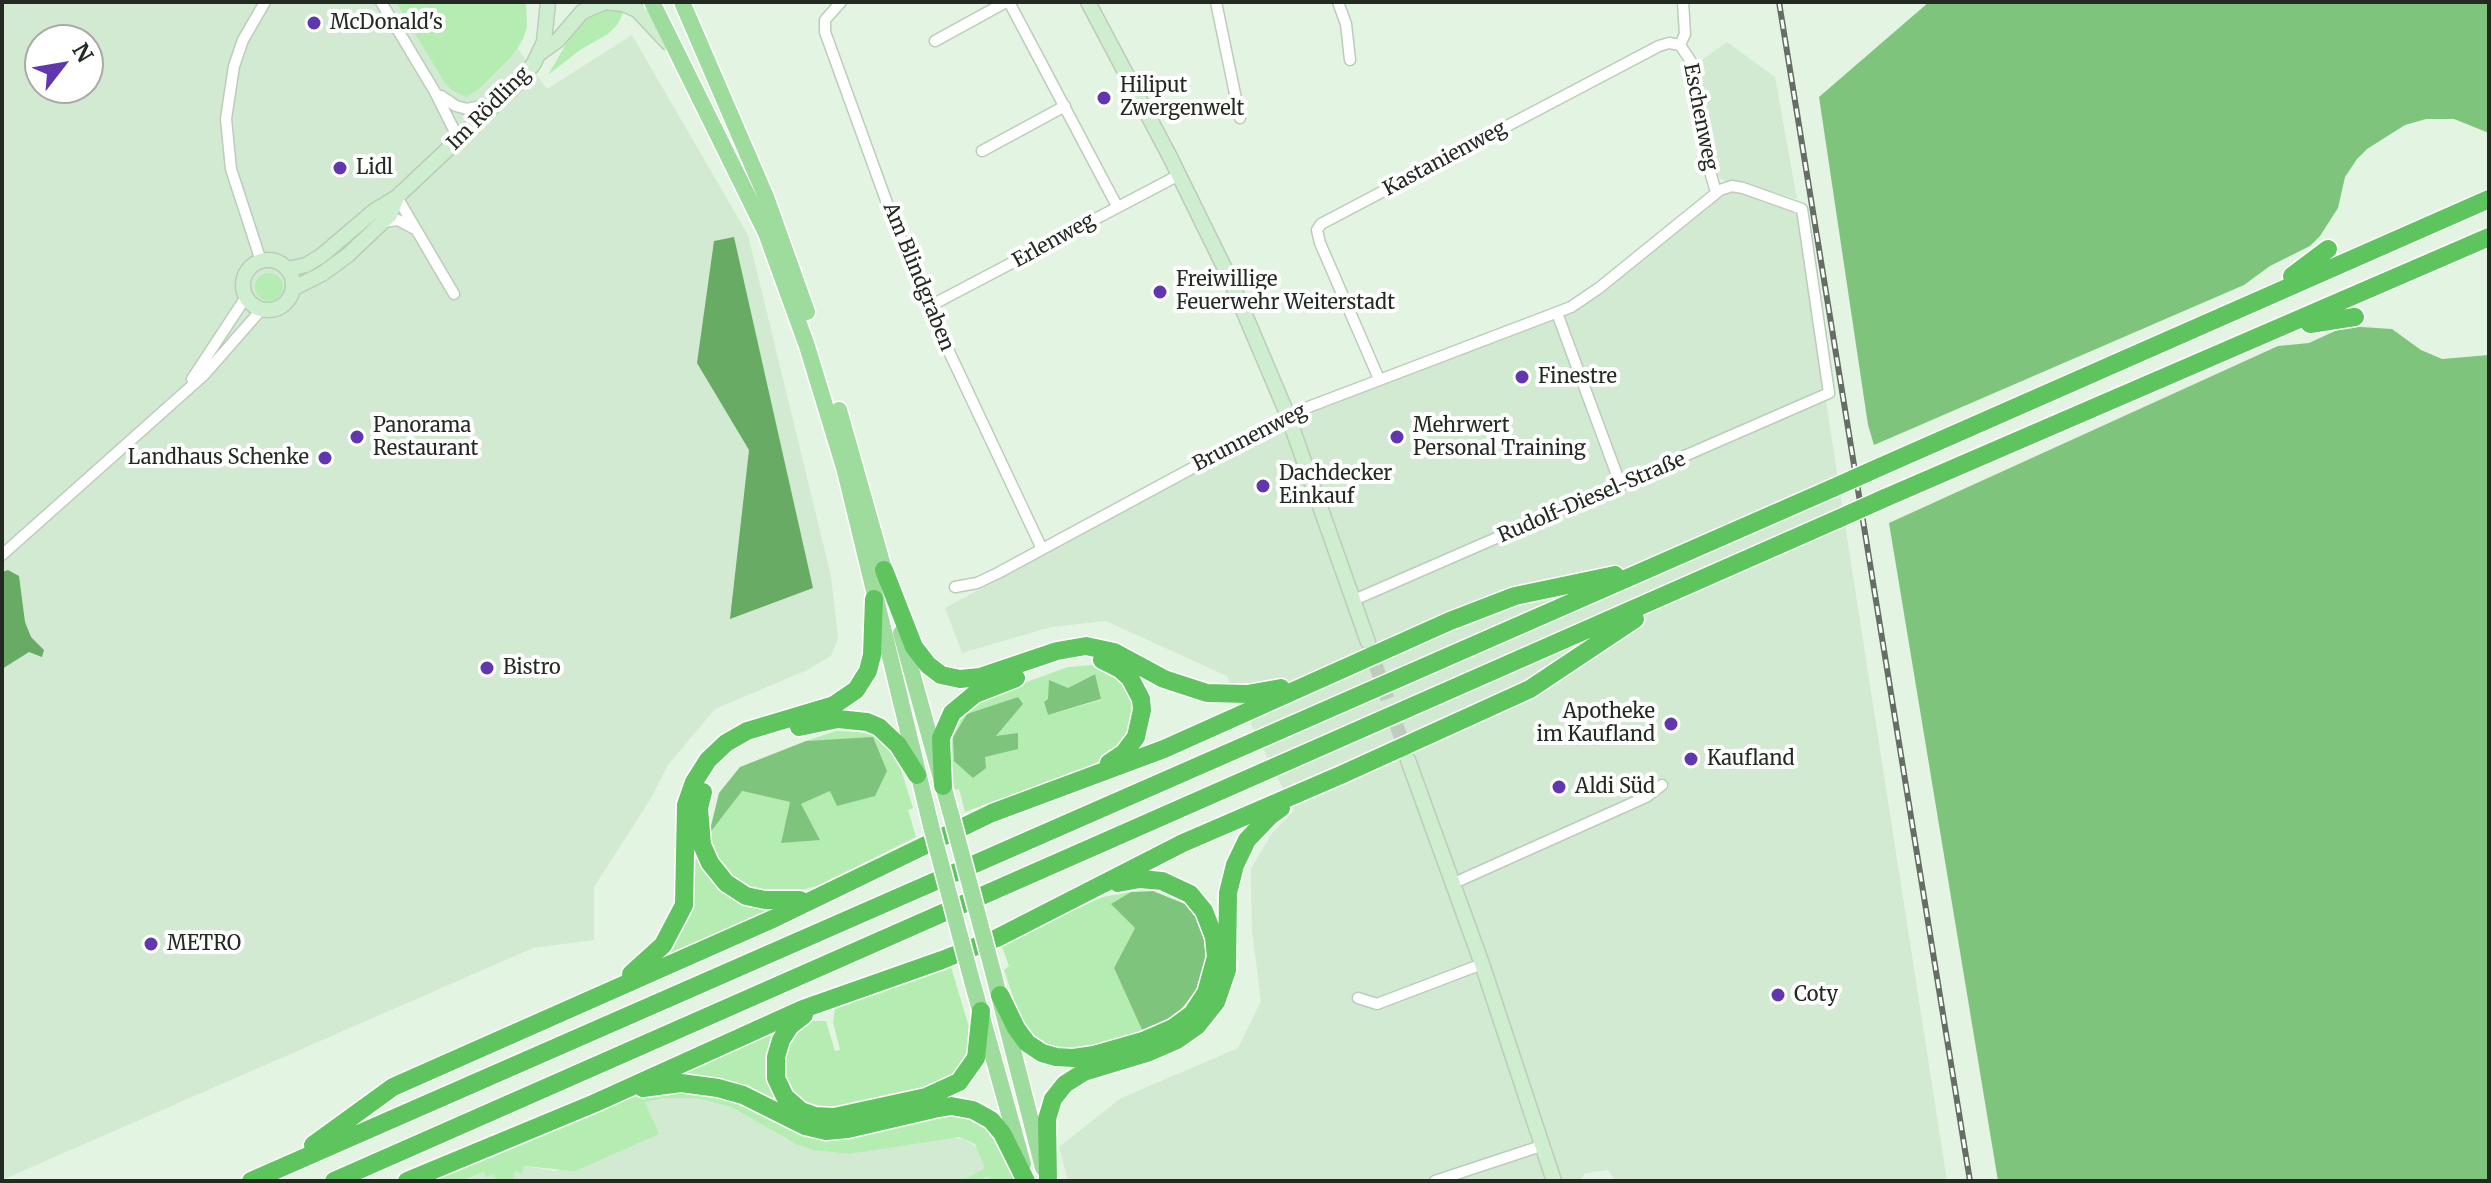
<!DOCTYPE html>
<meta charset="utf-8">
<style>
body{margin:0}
#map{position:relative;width:2491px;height:1183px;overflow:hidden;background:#e3f5e2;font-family:Merriweather,serif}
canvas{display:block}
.frame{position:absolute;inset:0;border:4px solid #232a22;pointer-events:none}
.north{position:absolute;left:24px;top:24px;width:80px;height:80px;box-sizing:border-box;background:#fff;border:2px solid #a7aaa7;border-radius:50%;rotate:59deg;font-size:22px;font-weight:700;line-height:32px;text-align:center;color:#232a22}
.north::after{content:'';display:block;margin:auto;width:28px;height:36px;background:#6037af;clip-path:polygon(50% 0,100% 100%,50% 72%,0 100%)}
</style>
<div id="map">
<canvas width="2491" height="1183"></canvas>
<div class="frame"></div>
<div class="north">N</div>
</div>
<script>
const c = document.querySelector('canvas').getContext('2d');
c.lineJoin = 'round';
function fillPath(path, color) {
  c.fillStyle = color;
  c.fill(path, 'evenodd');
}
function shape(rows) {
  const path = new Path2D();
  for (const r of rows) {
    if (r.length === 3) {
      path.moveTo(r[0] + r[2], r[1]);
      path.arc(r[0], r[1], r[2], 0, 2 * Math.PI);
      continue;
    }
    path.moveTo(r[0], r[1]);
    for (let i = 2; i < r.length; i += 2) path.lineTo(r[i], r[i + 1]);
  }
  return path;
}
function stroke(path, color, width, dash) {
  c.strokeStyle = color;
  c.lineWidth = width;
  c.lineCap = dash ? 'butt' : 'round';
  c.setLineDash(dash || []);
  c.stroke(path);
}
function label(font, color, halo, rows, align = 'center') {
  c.font = font + ' Merriweather,serif';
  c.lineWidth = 8;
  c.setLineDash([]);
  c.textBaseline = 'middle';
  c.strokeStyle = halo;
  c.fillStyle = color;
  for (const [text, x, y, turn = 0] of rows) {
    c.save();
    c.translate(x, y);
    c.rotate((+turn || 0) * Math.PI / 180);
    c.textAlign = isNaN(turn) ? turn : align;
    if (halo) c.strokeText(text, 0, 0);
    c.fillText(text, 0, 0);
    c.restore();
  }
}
const built = shape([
 [2,2,526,2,527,27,518,49,547,89,632,35,748,235,831,576,838,638,831,656,805,671,715,709,668,765,650,800,594,887,594,940,533,948,2,1180],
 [40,40,88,40,88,88,40,88],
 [1727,42,1775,77,1797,199,1738,182,1728,183,1715,175,1696,64],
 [1726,192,1738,192,1772,202,1797,215,1947,1181,1615,1181,1608,1170,1585,1173,1580,1181,1068,1181,1059,1147,1121,1098,1238,1048,1261,1001,1252,931,1251,868,1273,832,1294,811,1227,676,1106,621,1051,627,962,653,945,608,1307,411,1555,318],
 [664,1098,696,1098,731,1107,785,1138,812,1150,849,1154,947,1137,964,1139,979,1149,990,1181,460,1181,511,1163,522,1173,524,1166,555,1171,658,1134,644,1101]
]);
const green = shape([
 [396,2,526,2,527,27,523,39,510,58,478,90,466,97,452,90,445,83],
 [603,8,624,10,618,24,608,34,580,50,548,75,579,22],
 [269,287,14],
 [1093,665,1111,671,1126,684,1136,709,1135,726,1117,751,1092,765,965,812,959,789,955,790,950,772,949,734,955,720,982,698,1068,667],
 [1094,674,1101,700,1048,715,1044,702,1048,699],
 [1018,697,1022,705,995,737,973,778,953,737,967,715],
 [836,731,858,732,877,736,898,760,913,808,908,810,916,837,818,886,788,893,760,893,738,883,721,864,709,834,741,791,790,802,781,843,801,804,830,791,873,738,806,741],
 [691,851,696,851,741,900,769,911,665,956,663,952],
 [1131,892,1112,904,1135,928,1114,968,1143,1032,1093,1048,1071,1051,1050,1048,1035,1039,1022,1023,1004,970,1009,966,1002,947,1032,929,1103,897],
 [951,967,969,1027,967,1058,957,1075,939,1086,848,1109,807,1107,794,1094,786,1077,786,1053,795,1035,812,1021,826,1021,835,1051,840,1050,833,1022,835,1008],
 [783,1025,774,1043,794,1115,662,1079],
 [674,1090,725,1095,767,1113,969,1116,987,1126,1006,1151,1015,1181,990,1181,988,1176,977,1181,962,1181,985,1168,975,1144,959,1137,849,1154,812,1150,796,1144,731,1107,696,1098,664,1098,645,1102,659,1134,575,1171,524,1166,522,1174,515,1171,513,1181,497,1181,493,1174,486,1177,484,1172,460,1181,424,1181,493,1157,625,1100,648,1093]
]);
const forest = shape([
 [1929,2,2489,2,2489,133,2454,119,2426,119,2405,125,2367,149,2357,159,2345,177,2338,208,2320,236,2310,246,2270,266,2244,285,1874,445,1868,425,1819,97],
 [2346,326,2392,329,2421,350,2442,359,2489,355,2489,1181,1998,1181,1889,523,2278,346,2309,343],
 [1095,674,1101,699,1048,715,1044,702,1048,699,1049,680,1068,688],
 [1018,697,1023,704,996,736,1018,733,1018,749,985,757,986,768,973,778,954,761,953,737,967,714],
 [873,737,887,771,875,796,837,806,830,791,801,804,820,840,781,843,790,802,742,791,709,834,719,793,740,767,806,741],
 [1153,891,1190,906,1202,927,1206,954,1199,987,1175,1017,1143,1032,1114,968,1135,928,1111,904,1131,892]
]);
const water = shape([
 [734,237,813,588,730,619,749,450,697,363,714,241],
 [8,570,19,576,25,622,31,637,44,650,42,657,29,652,2,669,2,572]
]);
const secondaryTunnel = shape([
 [1369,646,1407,755]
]);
const street = shape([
 [381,2,435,92,454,130,454,144],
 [841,2,825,20,825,32,891,214,928,307,1042,549],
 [1009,2,1117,206],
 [1216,2,1240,118],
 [1338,2,1346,24,1350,60],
 [935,41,1006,2],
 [1680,45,1692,63,1711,175,1716,192],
 [1680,45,1685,34,1683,2],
 [441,96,456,106,467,109,497,103],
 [982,151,1065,106],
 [397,197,454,294],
 [384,222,398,220,415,229],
 [261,261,231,169,226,119,234,66,243,40,265,2],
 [928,307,1179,175],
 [1557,313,1621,486],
 [192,379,246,297],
 [1379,379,1320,243,1317,230,1321,224,1659,46,1669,43,1680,45],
 [2,555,204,375,261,310],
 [955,587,977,583,998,573,1298,411,1571,307,1599,288,1720,190,1732,186,1743,188,1802,209,1829,393,1354,600],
 [1454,883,1646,797,1662,785],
 [1358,998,1377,1004,1482,964],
 [1435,1181,1541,1146]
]);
const secondary = shape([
 [1088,2,1169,155,1229,277,1288,416,1368,642],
 [540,53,558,40,582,12,605,2,623,4,637,10,668,43],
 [268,285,25],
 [288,269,306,265,321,256,374,211,397,197,522,79,534,63,544,42,548,2],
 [294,288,322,274,348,255,390,215,397,197],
 [1408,760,1482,964,1554,1181]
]);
const primary = shape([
 [652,2,766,233,807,346,845,471,931,826],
 [682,2,766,197,807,312],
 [839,410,887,580],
 [901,633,952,818],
 [993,972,1043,1168],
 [972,981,1023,1164]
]);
const highway = shape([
 [2292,276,2328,249],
 [2310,324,2355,317],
 [1880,467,2489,199],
 [1885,498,2489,237],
 [884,570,914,647,928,665,941,675,960,679,980,677,1057,651,1086,646,1114,652,1164,679,1207,693,1247,694,1281,688],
 [1102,660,1120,669,1130,678,1141,699,1142,710,1136,737,1124,753,1109,763],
 [799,727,838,719,867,722,879,727,898,745,917,775],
 [943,786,941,738,952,713,975,694,1016,678],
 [703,792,699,808,702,845,710,863,726,883,746,896,765,900,800,900],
 [631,974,663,945,684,905,686,805,694,782,708,760,726,743,747,731,834,705,856,690,868,671,872,655,874,599],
 [1000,995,1016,1028,1027,1043,1042,1053,1056,1057,1073,1058,1094,1055,1143,1041,1173,1028,1192,1014,1206,993,1216,957,1214,937,1204,911,1190,894,1162,881,1140,879,1118,883],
 [804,1015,790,1026,781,1040,776,1057,776,1078,785,1097,801,1111,815,1116,834,1117,926,1097,959,1082,976,1058,981,1011],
 [643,1088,681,1083,718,1088,743,1095,805,1126,826,1131,848,1129,934,1109,951,1106,973,1110,991,1120,1002,1133,1026,1181],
 [313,1145,393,1087,775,918,992,813,1164,749,1450,621,1515,596,1615,575],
 [251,1181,1833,488],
 [334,1181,1838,519],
 [407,1181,595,1103,803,1009,942,960,997,938,1183,843,1343,774,1530,689,1635,619],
 [1048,1181,1047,1119,1053,1099,1065,1084,1084,1072,1147,1053,1177,1040,1197,1026,1216,1002,1227,970,1228,893,1235,865,1247,840,1270,816,1281,808]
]);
const rail = shape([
 [1779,2,1970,1181]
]);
const primaryBridge = shape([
 [952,818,993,972],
 [931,826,972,981]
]);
const highwayBridge = shape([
 [1833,488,1880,467],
 [1838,519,1885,498]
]);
const markers = [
 [314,23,8,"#6037af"],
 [1104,98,8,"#6037af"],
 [340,168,8,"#6037af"],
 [1160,292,8,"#6037af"],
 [1522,377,8,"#6037af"],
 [357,437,8,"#6037af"],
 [1397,437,8,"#6037af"],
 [325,458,8,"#6037af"],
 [1263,486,8,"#6037af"],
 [487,668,8,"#6037af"],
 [1671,724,8,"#6037af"],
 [1691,759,8,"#6037af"],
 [1559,787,8,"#6037af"],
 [151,944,8,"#6037af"],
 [1778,995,8,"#6037af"]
];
const poiNames = [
 ["McDonald's",330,23],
 ["Hiliput",1120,86],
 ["Zwergenwelt",1120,109],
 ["Lidl",356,168],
 ["Freiwillige",1176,280],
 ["Feuerwehr Weiterstadt",1176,303],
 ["Finestre",1538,377],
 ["Panorama",373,426],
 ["Restaurant",373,449],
 ["Mehrwert",1413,426],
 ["Personal Training",1413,449],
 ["Landhaus Schenke",309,458,"right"],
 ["Dachdecker",1279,474],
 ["Einkauf",1279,497],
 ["Bistro",503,668],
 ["Apotheke",1655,712,"right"],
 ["im Kaufland",1655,735,"right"],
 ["Kaufland",1707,759],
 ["Aldi Süd",1575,787],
 ["METRO",167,944],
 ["Coty",1794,995]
];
const streetNames = [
 ["Im Rödling",489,109,-45],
 ["Eschenweg",1700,117,79],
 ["Kastanienweg",1445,159,-28],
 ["Erlenweg",1054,241,-29],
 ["Am Blindgraben",918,277,68],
 ["Brunnenweg",1250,438,-27],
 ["Rudolf-Diesel-Straße",1592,498,-23]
];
fillPath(built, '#d2ead1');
fillPath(green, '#b5ecb2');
fillPath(forest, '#7fc47d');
fillPath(water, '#67ab65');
stroke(secondaryTunnel, '#bdccbc', 14, [14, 7]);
stroke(street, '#bbcdba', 13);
stroke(secondary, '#bbcdba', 17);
stroke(primary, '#fff', 19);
stroke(highway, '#fff', 21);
stroke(street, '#fff', 10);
stroke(secondary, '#cfeecf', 14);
stroke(primary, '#9edc9e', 16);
stroke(highway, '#5ec55e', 18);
stroke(rail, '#646e63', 6);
stroke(rail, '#fff', 3, [9]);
stroke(primaryBridge, '#fff', 19, []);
stroke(highwayBridge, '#fff', 21, []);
stroke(primaryBridge, '#9edc9e', 16);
stroke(highwayBridge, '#5ec55e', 18);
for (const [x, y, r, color] of markers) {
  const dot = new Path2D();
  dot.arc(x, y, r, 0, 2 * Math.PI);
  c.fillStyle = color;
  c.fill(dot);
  stroke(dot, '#fff', 3);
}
label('20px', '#232a22', '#fff', poiNames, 'left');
label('20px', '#232a22', '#fff', streetNames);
</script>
